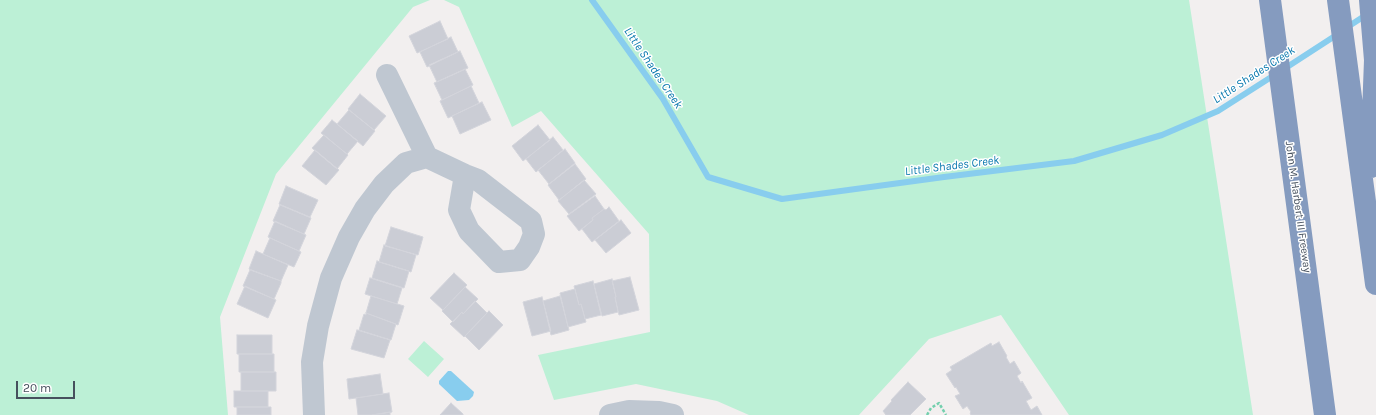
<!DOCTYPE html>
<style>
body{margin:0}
#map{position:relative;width:1376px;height:415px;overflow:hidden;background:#f2efef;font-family:Karla,sans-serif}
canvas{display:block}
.scale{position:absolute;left:16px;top:381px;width:59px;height:18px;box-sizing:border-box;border:2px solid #46505d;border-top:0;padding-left:5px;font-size:12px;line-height:14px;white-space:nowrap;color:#46505d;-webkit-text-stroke:3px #fff;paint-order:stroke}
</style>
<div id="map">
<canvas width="1376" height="415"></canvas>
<div class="scale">20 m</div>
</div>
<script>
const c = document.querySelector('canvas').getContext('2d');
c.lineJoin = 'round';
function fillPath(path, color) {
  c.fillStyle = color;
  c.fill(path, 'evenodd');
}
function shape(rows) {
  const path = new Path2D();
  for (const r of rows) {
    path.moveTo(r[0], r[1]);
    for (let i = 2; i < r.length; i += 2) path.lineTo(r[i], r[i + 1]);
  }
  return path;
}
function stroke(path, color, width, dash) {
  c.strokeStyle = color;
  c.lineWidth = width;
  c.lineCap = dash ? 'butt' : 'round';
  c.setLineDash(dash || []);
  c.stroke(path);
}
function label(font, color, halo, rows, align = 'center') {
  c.font = font + ' Karla,sans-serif';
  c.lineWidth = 3;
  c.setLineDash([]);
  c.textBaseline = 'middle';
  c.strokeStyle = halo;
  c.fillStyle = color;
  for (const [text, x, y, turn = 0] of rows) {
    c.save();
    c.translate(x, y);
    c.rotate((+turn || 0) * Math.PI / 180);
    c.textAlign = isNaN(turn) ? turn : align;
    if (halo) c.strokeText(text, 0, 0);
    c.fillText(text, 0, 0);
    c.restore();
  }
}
const green = shape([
 [0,0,430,0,413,7,276,174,220,317,228,415,0,415],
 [444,0,1189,0,1253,415,1069,415,1001,315,929,339,859,415,749,415,717,401,636,384,554,400,538,355,650,332,649,234,541,111,512,127,459,7],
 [424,341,444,359,428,377,408,359]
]);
const water = shape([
 [448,371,451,371,474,392,473,396,469,400,457,401,439,384,439,381]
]);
const stream = shape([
 [592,0,663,99,708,177,782,199,944,177,1074,161,1162,135,1218,111,1276,74],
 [1346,28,1366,15],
 [1284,69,1338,34]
]);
const building = shape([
 [440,21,448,39,417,53,409,36,440,21],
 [451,37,458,52,427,67,420,52,451,37],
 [460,51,468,68,437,82,429,65,460,51],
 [465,69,473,85,442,100,434,83,465,69],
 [471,86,479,103,448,118,440,101,471,86],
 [360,94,386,116,374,130,348,109,360,94],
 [482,102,491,120,460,134,452,116,482,102],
 [349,110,375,131,363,146,337,124,349,110],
 [332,120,358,141,347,154,321,133,332,120],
 [538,125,550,140,523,161,512,146,538,125],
 [324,135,348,155,337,169,312,148,324,135],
 [553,137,563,150,536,172,526,159,553,137],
 [565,149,575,163,549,184,538,170,565,149],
 [315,150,339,170,326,185,302,166,315,150],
 [575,164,586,179,559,200,548,185,575,164],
 [584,180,596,194,569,214,558,201,584,180],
 [286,186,318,200,310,217,279,204,286,186],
 [595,196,604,209,592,218,593,220,579,231,567,216,595,196],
 [280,205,311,218,304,234,273,221,280,205],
 [609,207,619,221,592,242,582,229,593,220,592,218,604,209,606,210,609,207],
 [621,220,631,233,606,253,595,240,621,220],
 [275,221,306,235,299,251,268,237,275,221],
 [391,227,423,237,418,255,385,246,391,227],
 [270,238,301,252,294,267,263,254,270,238],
 [384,245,416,255,411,272,379,262,384,245],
 [256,251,288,265,281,281,249,269,256,251],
 [377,261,409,271,404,288,372,278,377,261],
 [250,270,281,281,281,283,274,299,243,286,250,270],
 [454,273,467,285,443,310,430,298,454,273],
 [630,277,639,310,619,315,615,297,616,297,612,281,630,277],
 [370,278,402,288,397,304,365,294,370,278],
 [612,279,616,297,615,297,618,312,602,316,594,284,612,279],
 [593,281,601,315,585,319,581,304,579,305,574,286,593,281],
 [245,286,276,300,268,318,237,304,245,286],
 [465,287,478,299,463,314,462,312,453,322,442,311,465,287],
 [575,289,579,305,581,304,586,322,568,327,560,293,575,289],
 [371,296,404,306,398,325,366,313,371,296],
 [560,296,569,330,551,335,543,301,560,296],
 [542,297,551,331,532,336,523,302,542,297],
 [475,301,487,313,464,337,450,324,462,312,463,314,475,301],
 [489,311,503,325,479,350,465,336,489,311],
 [366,313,396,324,391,340,359,330,364,314,366,315,366,313],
 [357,330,390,340,384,358,351,349,357,330],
 [237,335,272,335,272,354,237,354,237,335],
 [999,342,1007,356,1006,357,1010,364,1014,361,1021,373,1017,376,1021,383,1022,381,1032,398,1026,401,1031,410,1037,406,1042,415,971,415,970,413,971,412,967,406,963,409,955,396,960,394,956,387,955,388,946,374,952,370,950,367,991,343,992,346,999,342],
 [239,354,274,354,274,372,239,372,239,354],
 [241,372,276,372,276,391,241,391,241,372],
 [380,374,383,394,349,399,347,379,380,374],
 [908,382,926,399,910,415,886,415,883,411,892,401,891,400,908,382],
 [234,391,268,391,268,407,234,407,234,391],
 [389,393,392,412,372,415,358,415,356,398,389,393],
 [451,403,463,414,463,415,440,415,451,403],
 [237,407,271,407,271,415,237,415,237,407],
 [390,412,390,415,372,415,390,412]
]);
const path = shape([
 [927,415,931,408,939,403,946,415]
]);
const minor = shape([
 [387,75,427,157],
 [314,415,312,362,318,326,331,278,349,237,365,209,384,184,406,163,427,157,465,175,478,180,531,221,534,234,529,247,520,260,499,262,469,231,459,210,465,175],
 [610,415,629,411,659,412,673,415]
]);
const highway = shape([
 [1270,0,1325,415],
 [1338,0,1376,284],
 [1370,0,1375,60,1371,167]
]);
const streetNames = [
 ["John M. Harbert III Freeway",1298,207,82]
];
const waterNames = [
 ["Little Shades Creek",653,68,56],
 ["Little Shades Creek",1254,75,-33],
 ["Little Shades Creek",952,166,-7]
];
fillPath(green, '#bcf0d6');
fillPath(water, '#88cdee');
stroke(stream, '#88cdee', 6);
fillPath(building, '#cbcdd5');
stroke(building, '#d3d4db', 1);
stroke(path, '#73cfad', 2.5, [3, 2]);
stroke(minor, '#bfc7d1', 22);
stroke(highway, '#859bbf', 22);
label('11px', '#46505d', '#fff', streetNames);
label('italic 12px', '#0878ae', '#fff', waterNames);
</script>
